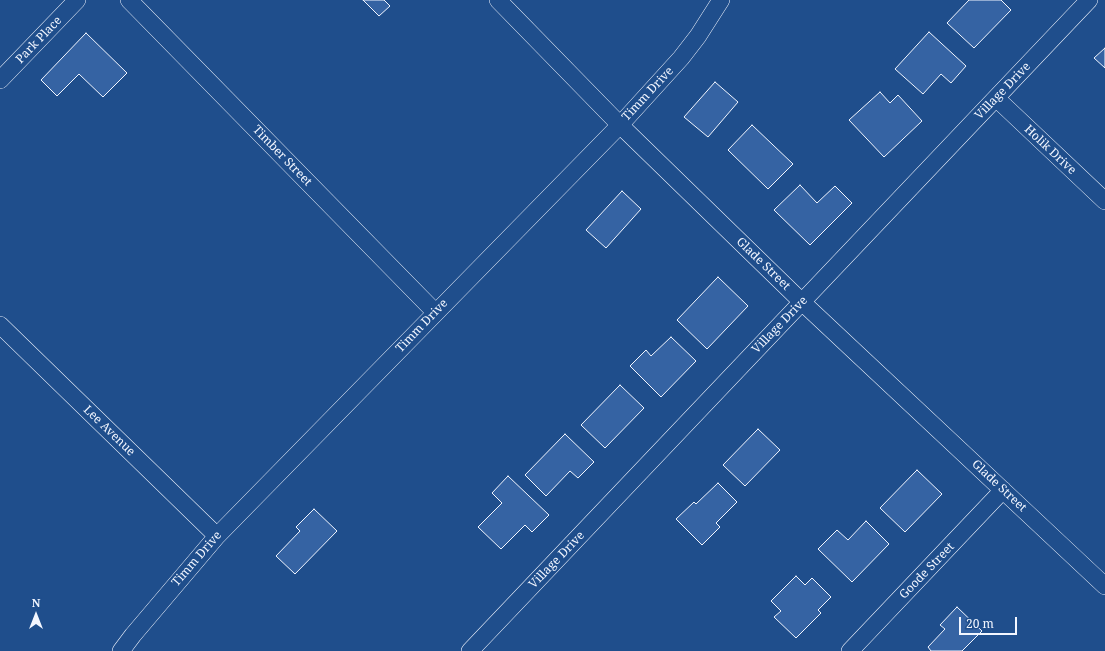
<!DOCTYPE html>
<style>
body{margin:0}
#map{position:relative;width:1105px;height:651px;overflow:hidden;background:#1f4e8c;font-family:"Noto Serif",serif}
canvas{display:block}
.north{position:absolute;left:16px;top:595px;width:40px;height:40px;-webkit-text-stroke:3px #1f4e8c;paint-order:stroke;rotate:0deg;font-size:11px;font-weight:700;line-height:16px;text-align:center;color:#f2f6ff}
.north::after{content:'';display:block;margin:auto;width:14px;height:18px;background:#f2f6ff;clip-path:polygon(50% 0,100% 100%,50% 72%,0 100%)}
.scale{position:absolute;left:959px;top:617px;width:58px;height:18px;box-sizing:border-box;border:2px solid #f2f6ff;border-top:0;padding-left:5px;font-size:12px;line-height:14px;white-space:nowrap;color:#f2f6ff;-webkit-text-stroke:3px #1f4e8c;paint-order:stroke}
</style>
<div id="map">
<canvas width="1105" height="651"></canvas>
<div class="north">N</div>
<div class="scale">20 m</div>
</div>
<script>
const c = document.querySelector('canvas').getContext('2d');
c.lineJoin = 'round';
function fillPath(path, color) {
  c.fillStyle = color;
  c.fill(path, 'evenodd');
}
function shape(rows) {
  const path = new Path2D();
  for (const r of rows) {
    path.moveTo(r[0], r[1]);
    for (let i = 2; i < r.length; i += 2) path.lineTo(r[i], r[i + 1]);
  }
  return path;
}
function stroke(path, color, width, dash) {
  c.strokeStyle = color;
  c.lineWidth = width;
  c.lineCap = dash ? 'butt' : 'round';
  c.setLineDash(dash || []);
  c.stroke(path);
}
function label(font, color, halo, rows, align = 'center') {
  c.font = font + ' "Noto Serif",serif';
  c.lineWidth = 3;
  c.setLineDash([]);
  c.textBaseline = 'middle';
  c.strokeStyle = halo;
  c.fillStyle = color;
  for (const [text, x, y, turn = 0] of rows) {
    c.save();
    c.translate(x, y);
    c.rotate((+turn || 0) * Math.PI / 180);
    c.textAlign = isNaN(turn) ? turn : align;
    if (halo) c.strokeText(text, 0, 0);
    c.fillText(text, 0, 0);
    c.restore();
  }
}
const building = shape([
 [363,0,384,0,390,6,379,16,363,0],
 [969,0,1001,0,1011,10,974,48,947,23,969,0],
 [929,32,966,66,951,83,941,74,923,94,895,69,929,32],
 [86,33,127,73,103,97,79,74,57,96,41,80,86,33],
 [1105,48,1105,68,1094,58,1105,48],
 [715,82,738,102,708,137,684,117,715,82],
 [880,92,890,103,898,95,922,121,884,157,849,120,880,92],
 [752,125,793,164,768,189,728,150,752,125],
 [800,185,817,203,835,186,852,203,810,245,774,210,800,185],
 [622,191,641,209,606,248,586,230,622,191],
 [718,277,748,306,707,349,677,320,718,277],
 [671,337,696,361,661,397,630,366,646,350,651,356,671,337],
 [620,385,644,408,605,448,581,425,620,385],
 [758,429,780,450,745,486,723,465,758,429],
 [565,434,594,462,578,478,570,471,546,496,525,475,565,434],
 [917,470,942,494,905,532,880,508,917,470],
 [508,476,549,515,532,532,525,525,501,549,478,527,502,503,492,493,508,476],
 [718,483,737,502,716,523,720,527,702,545,676,519,694,502,696,504,718,483],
 [314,509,337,531,295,574,276,556,300,531,296,527,314,509],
 [866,521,889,544,852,582,818,549,837,530,848,540,866,521],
 [796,576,805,585,812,578,831,597,818,610,821,613,796,638,774,617,781,611,771,601,796,576],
 [957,607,982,631,962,651,931,651,928,647,945,629,940,625,957,607]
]);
const street = shape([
 [129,0,435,312],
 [498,0,620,125,802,302,1105,586],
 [0,80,77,0],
 [996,98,1105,201],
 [0,325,217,536],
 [121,651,133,635,217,536,620,125,681,58,698,36,721,0],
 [470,651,1089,0],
 [850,651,1003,490]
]);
const streetNames = [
 ["Park Place",39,40,-46],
 ["Village Drive",1003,91,-46],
 ["Timm Drive",648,94,-47],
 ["Holik Drive",1050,150,43],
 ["Timber Street",282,156,46],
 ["Glade Street",763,264,44],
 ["Village Drive",780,325,-46],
 ["Timm Drive",422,326,-46],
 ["Lee Avenue",109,431,44],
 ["Glade Street",999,486,43],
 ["Timm Drive",197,559,-49],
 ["Village Drive",557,560,-46],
 ["Goode Street",927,571,-46]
];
fillPath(building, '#3563a3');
stroke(building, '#f2f6ff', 1);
stroke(street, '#f2f6ff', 18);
stroke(street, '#1f4e8c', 17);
label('12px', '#f2f6ff', '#1f4e8c', streetNames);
</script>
